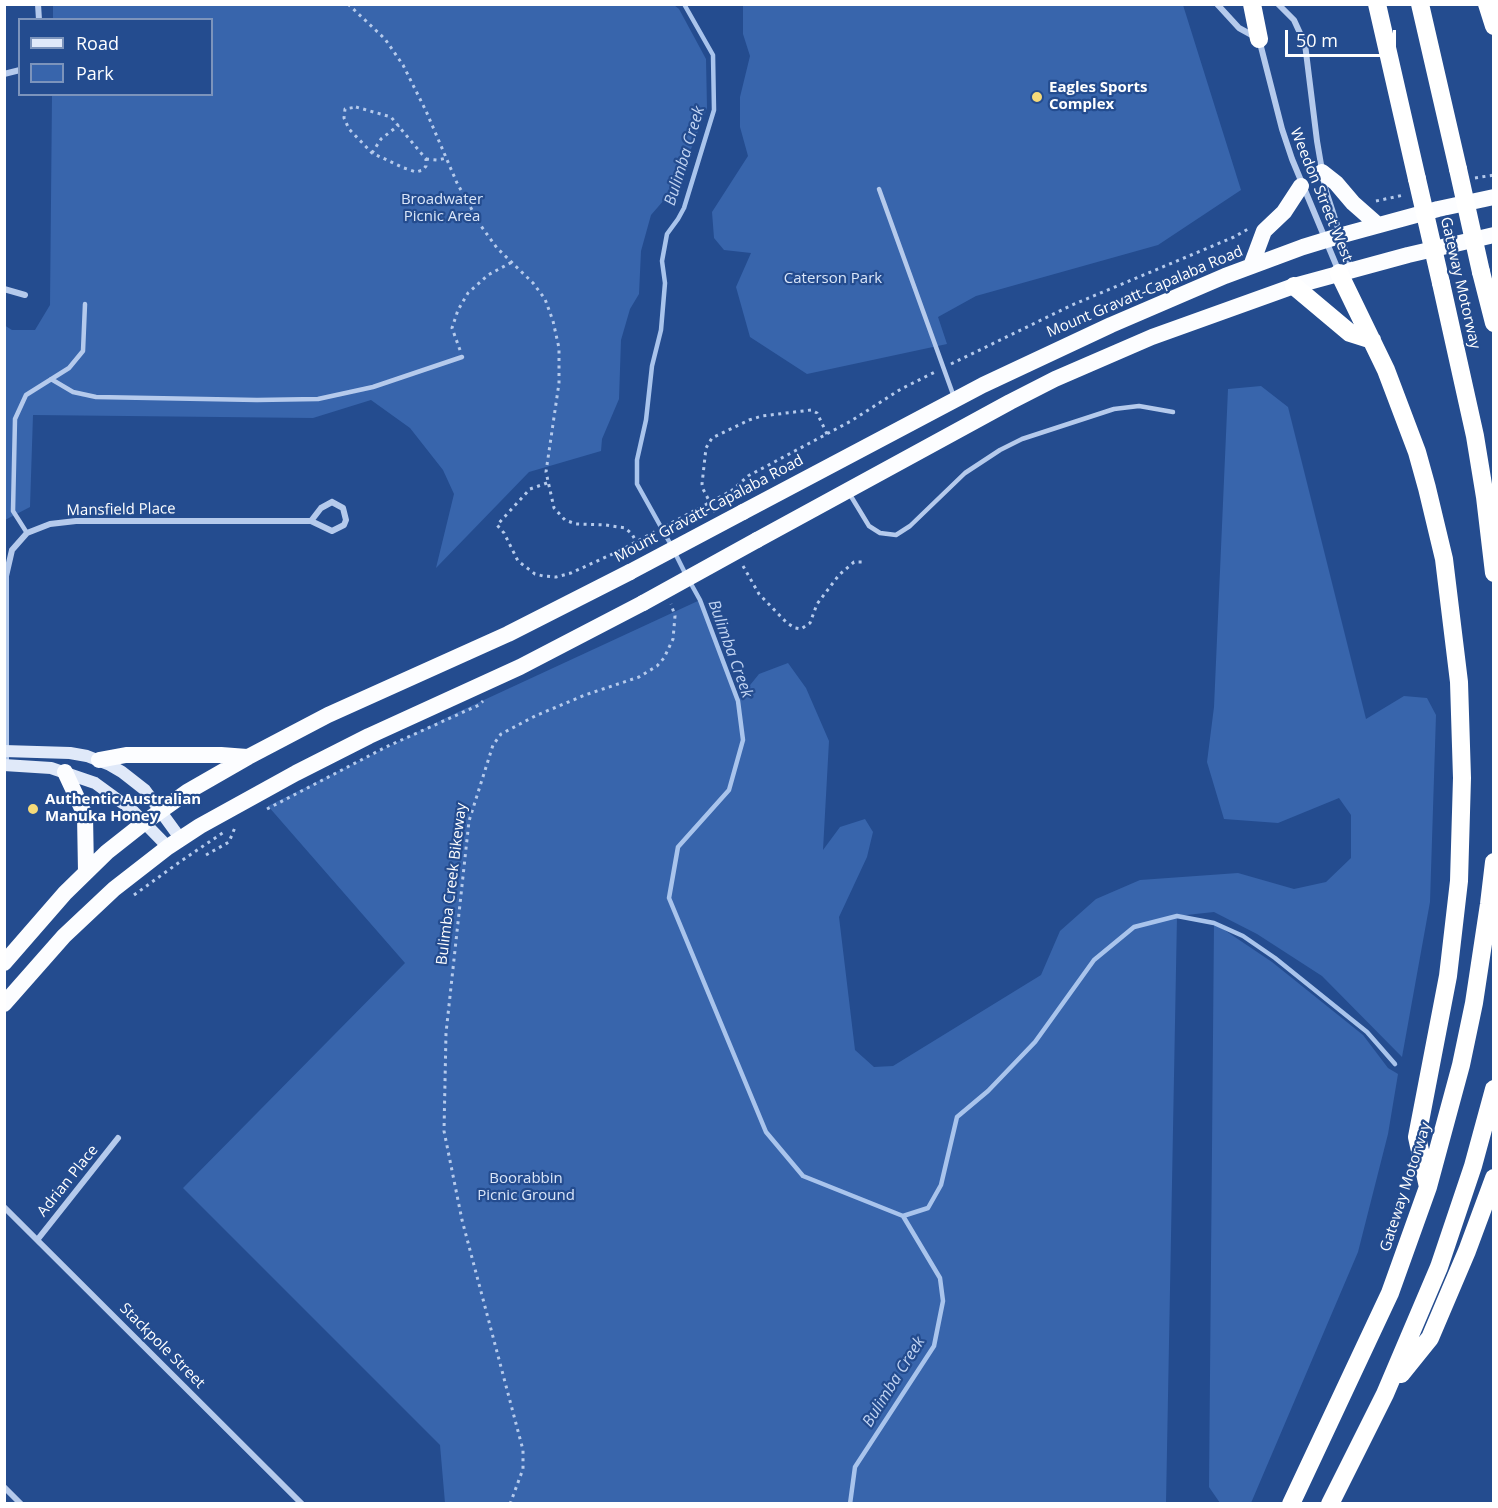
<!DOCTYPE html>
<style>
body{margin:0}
#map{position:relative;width:1498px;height:1508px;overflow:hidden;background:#244c8f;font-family:"Open Sans",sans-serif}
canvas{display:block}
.frame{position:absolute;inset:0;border:6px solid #fff;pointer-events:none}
.legend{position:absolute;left:18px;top:18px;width:195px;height:78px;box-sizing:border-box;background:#244c8f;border:2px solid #7c94bc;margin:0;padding:8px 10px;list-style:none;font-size:18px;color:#fff}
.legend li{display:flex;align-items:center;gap:12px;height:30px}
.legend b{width:30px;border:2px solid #7c94bc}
.scale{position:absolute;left:1285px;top:30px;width:111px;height:27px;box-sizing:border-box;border:3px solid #fff;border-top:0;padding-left:8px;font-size:18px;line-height:21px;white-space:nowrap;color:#fff;-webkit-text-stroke:4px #244c8f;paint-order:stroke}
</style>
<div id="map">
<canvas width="1498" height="1508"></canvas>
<div class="frame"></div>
<ul class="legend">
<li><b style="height:8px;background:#e0e9f9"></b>Road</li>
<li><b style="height:16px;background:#3865ac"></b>Park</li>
</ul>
<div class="scale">50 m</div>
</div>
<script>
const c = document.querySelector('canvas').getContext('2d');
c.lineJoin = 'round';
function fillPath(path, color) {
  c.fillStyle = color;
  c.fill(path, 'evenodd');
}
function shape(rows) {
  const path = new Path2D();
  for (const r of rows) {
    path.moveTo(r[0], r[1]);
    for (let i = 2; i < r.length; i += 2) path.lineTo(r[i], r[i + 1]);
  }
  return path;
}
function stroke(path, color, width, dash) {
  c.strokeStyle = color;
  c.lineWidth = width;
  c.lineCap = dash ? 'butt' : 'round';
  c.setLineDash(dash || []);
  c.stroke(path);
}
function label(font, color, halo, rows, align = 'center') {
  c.font = font + ' "Open Sans",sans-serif';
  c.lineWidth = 4.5;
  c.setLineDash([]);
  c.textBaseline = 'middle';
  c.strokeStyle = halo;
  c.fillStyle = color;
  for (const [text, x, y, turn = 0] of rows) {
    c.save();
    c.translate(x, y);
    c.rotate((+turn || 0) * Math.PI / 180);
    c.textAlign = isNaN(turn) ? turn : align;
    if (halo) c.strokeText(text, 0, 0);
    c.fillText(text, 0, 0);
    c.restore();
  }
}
const green = shape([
 [743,4,1183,5,1241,190,1158,245,976,296,938,317,947,344,807,374,750,337,736,287,751,253,724,250,714,238,712,212,748,156,740,127,740,97,750,56,743,34],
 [53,5,674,5,679,9,706,59,707,108,677,185,651,215,641,251,639,294,630,309,621,340,619,399,602,439,601,451,529,472,436,568,454,494,443,470,410,428,371,400,313,418,33,415,30,507,5,520,4,325,12,330,35,330,50,305,52,95,212,94,212,20,53,19],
 [1261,386,1288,407,1366,719,1404,696,1427,698,1436,715,1430,902,1402,1057,1322,976,1257,934,1214,912,1177,916,1166,1503,445,1503,440,1445,183,1188,405,963,268,806,458,712,700,600,738,700,759,674,788,663,806,688,829,741,823,850,840,827,865,819,873,832,867,857,839,917,855,1050,874,1067,893,1066,1041,975,1060,931,1096,899,1140,880,1238,873,1294,889,1326,882,1351,858,1351,815,1339,798,1278,823,1224,819,1207,762,1214,707,1228,389],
 [1214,923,1272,962,1363,1035,1388,1068,1398,1074,1388,1134,1358,1252,1251,1503,1220,1503,1209,1487]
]);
const stream = shape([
 [671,545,637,484,637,460,646,420,652,366,661,330,665,283,662,261,667,234,678,219,684,208,714,110,713,55,684,4],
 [675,553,686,575],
 [690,582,700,600,738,701,743,740,729,790,678,847,669,898,766,1132,803,1176,903,1216,940,1278,943,1301,934,1346,855,1467,850,1504],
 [903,1216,928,1208,941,1185,957,1117,988,1091,1035,1042,1094,960,1134,927,1177,916,1214,923,1243,936,1275,958,1367,1032,1395,1064]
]);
const path = shape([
 [348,4,385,39,403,65,426,111,457,183,481,226,497,248,533,283,545,299,553,321,559,348,559,383,546,472,554,508,565,520,576,524,606,525,625,528,632,534,640,549],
 [356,107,391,117,426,159,426,166,423,170,416,172,404,168,372,153,349,129,344,118,345,109,356,107],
 [372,153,381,139,399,125],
 [426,159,437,160,447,158],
 [1475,178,1494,175],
 [1376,201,1404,195],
 [460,350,452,328,458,310,468,293,488,275,512,262],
 [951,364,1072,305,1234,237,1248,229],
 [547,483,530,489,497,525,504,533,518,561,535,574,543,576,556,577,571,573,619,551],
 [731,491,748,476,851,421,901,389,937,371],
 [715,512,703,489,702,484,706,448,712,438,749,420,762,416,811,410,817,413,827,434],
 [743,566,759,594,787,623,795,628,801,629,810,623,817,604,839,575,854,562,862,562],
 [267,809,386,747,479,705,483,701],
 [206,855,229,842,236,825],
 [134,895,181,861,224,832],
 [510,1504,523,1469,523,1450,462,1220,444,1131,446,1033,469,821,493,745,501,734,535,716,585,695,639,677,657,666,664,658,673,639,675,616,671,604]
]);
const service = shape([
 [879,189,954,397],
 [51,379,73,392,96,397,257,400,318,399,373,387,462,357],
 [849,493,869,526,880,533,896,535,910,526,965,473,1000,450,1022,439,1114,409,1139,406,1173,412],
 [27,533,13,511,15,419,26,395,69,368,83,351,85,304]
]);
const minor = shape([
 [38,4,39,20],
 [1217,4,1239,28,1259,39,1282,129,1292,159,1339,272],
 [1278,4,1294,20,1305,44,1317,141,1325,188,1351,268],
 [4,74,20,70],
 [4,289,25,295],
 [332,502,343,508,346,520,344,525,332,531,311,521,321,508,332,502],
 [6,765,6,576,12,550,27,533,50,524,76,521,311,521],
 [4,1207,302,1504],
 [38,1239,118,1138],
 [4,1487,21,1504]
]);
const secondary = shape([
 [4,751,70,753,87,756,110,765,122,772,145,790,180,838],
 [4,765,51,768,95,783,132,810,168,847]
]);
const trunk = shape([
 [1322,172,1336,183,1353,203,1378,225],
 [1251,266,1264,231,1284,212,1301,186],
 [743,512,983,385,1111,325,1225,276,1303,247,1339,236,1438,209,1494,197],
 [757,540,1010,402,1055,379,1152,337,1294,286,1408,255,1494,235],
 [99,760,126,755,221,755,247,757],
 [65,772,85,815,86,872],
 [4,963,65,893,107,852,145,822,187,792,248,757,328,715,508,634,630,572],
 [4,1004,64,936,114,889,168,847,200,826,296,773,369,736,520,667,643,603]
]);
const motorway = shape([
 [1252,4,1259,39],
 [1377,4,1417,179],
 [1420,4,1458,169],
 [1487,4,1494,26],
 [1481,272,1494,323],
 [1339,273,1386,370,1417,452,1427,488,1444,559,1459,682,1462,778,1459,881,1448,976,1417,1137,1428,1187],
 [1441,283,1475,436,1485,497,1494,573],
 [1294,286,1350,333,1372,340],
 [1401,1374,1430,1338,1467,1251,1494,1178],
 [1291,1504,1390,1293,1428,1187,1461,1065,1474,1003,1489,904,1494,862],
 [1330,1504,1385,1394,1439,1267,1473,1166,1494,1089]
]);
const pathBridge = shape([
 [619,551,731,491]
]);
const trunkBridge = shape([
 [630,572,743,512],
 [643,603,757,540]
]);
const motorwayBridge = shape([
 [1458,169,1481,272],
 [1417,179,1441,283]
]);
const markers = [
 [1037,97,6,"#f6da79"],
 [33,809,6,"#f6da79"]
];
const poiNames = [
 ["Eagles Sports",1049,88],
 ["Complex",1049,105],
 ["Authentic Australian",45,800],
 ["Manuka Honey",45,817]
];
const streetNames = [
 ["Weedon Street West",1321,195,68],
 ["Gateway Motorway",1460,283,77],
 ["Mount Gravatt-Capalaba Road",1145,292,-23],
 ["Mount Gravatt-Capalaba Road",709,509,-28],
 ["Mansfield Place",121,510,-1],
 ["Bulimba Creek Bikeway",452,884,-83],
 ["Adrian Place",68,1181,-51],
 ["Gateway Motorway",1406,1187,-72],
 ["Stackpole Street",162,1346,45]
];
const parkNames = [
 ["Broadwater",442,200],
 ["Picnic Area",442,217],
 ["Caterson Park",833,279],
 ["Boorabbin",526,1179],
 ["Picnic Ground",526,1196]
];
const waterNames = [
 ["Bulimba Creek",685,156,-73],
 ["Bulimba Creek",730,649,70],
 ["Bulimba Creek",894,1382,-58]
];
fillPath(green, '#3865ac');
stroke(stream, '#a9c4ec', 4.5);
stroke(path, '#b5caec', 3, [3, 4.5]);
stroke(service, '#b5caec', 4.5);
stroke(minor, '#b5caec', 6);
stroke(secondary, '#e0e9f9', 12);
stroke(trunk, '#fcfdff', 16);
stroke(motorway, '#fff', 18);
stroke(pathBridge, '#b5caec', 3, [3, 4.5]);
stroke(trunkBridge, '#fcfdff', 16);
stroke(motorwayBridge, '#fff', 18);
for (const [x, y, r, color] of markers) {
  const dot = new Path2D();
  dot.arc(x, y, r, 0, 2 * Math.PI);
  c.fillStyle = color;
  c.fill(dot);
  stroke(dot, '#244c8f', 2);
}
label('bold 15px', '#fff', '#244c8f', poiNames, 'left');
label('15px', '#fff', '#244c8f', streetNames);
label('15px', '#dae6f9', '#244c8f', parkNames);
label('italic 16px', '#c1d4f3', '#244c8f', waterNames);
</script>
